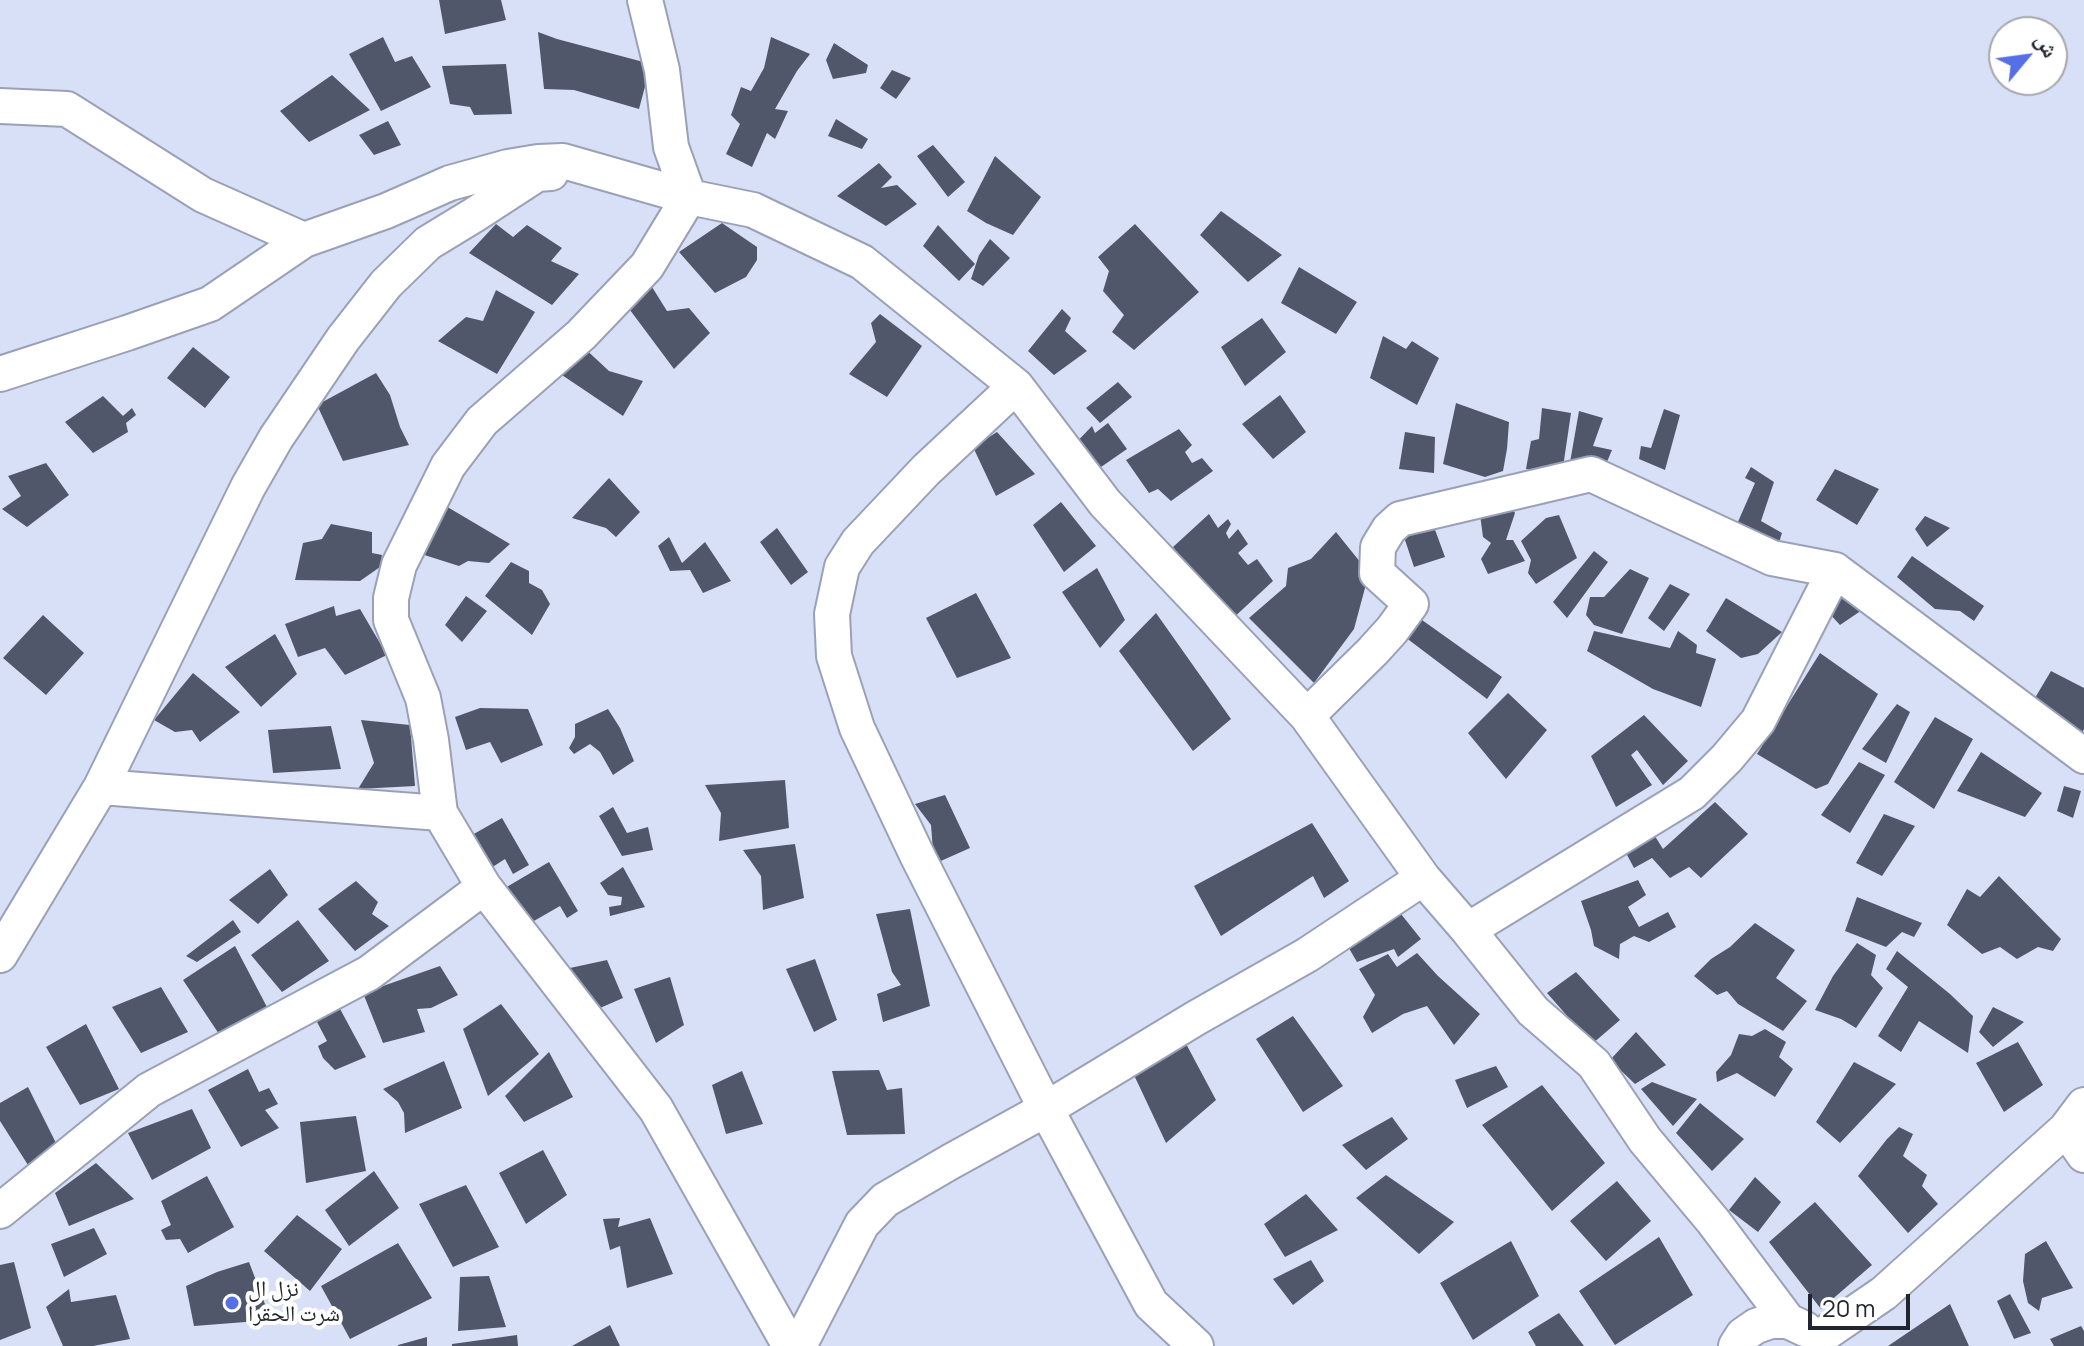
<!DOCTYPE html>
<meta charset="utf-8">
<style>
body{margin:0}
#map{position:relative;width:2084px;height:1346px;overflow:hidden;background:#d8e0f7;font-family:Manrope,"Noto Naskh Arabic",sans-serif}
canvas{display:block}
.north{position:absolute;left:1988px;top:16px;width:80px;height:80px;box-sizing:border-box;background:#fff;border:2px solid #a7a8ab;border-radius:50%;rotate:61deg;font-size:22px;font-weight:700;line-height:32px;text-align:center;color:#23252e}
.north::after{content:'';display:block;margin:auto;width:28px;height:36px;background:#576fe5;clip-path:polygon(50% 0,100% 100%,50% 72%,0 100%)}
.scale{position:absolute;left:1808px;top:1294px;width:102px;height:36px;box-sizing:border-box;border:4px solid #23252e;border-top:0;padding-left:10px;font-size:24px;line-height:28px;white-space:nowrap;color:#23252e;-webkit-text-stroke:6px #fff;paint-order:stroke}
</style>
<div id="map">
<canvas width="2084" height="1346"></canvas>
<div class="north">ش</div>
<div class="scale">20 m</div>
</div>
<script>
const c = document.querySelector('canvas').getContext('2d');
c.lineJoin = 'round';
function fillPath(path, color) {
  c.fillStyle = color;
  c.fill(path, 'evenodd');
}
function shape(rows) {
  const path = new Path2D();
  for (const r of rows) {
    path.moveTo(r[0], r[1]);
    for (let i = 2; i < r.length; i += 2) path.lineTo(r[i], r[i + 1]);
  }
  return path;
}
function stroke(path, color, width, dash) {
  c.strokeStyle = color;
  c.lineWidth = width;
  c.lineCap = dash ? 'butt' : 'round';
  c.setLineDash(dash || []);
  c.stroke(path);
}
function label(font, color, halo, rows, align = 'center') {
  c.font = font + ' Manrope,"Noto Naskh Arabic",sans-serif';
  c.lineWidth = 8;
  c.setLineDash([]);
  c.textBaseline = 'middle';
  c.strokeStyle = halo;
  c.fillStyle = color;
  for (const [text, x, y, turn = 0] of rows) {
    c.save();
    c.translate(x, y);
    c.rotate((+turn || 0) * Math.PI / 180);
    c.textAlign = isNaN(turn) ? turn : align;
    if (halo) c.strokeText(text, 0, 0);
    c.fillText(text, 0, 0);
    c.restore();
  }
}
const building = shape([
 [439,0,501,0,506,20,445,34],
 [538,32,557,39,651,64,639,109,574,90,544,89],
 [383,37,395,62,412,56,431,87,381,111,349,54],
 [771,37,810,54,797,71,775,109,788,111,775,139,767,133,752,167,726,154,740,124,731,115,741,87,751,91,764,68],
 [834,43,868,65,866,73,833,79,826,60],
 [506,64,512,114,474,115,470,107,450,104,442,66],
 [892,70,911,78,896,99,880,88],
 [332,75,370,110,309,142,280,111],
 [836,119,868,139,862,149,828,136],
 [388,121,401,145,374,155,359,135],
 [933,145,965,182,948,197,917,156],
 [995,156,1041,197,1013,235,986,223,967,211],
 [879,163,892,177,881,188,897,185,917,204,886,226,837,196],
 [1221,211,1282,255,1248,282,1200,235],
 [722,223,757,247,757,260,746,277,715,293,679,252],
 [496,224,513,237,527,225,562,248,551,261,579,274,552,305,469,253],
 [1135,224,1199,292,1134,350,1112,332,1124,315,1103,291,1109,271,1098,257],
 [938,225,975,264,959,281,923,246],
 [990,239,1010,258,983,286,971,279,979,255],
 [1299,267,1357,302,1336,334,1281,303],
 [647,279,667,311,689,308,710,333,674,369,624,302],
 [496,290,535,312,497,374,438,341,466,317,483,321],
 [1062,309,1071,318,1065,331,1087,351,1054,375,1028,351],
 [880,314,922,346,887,397,849,374,876,342,871,323],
 [1262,318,1286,352,1245,386,1221,347],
 [1383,336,1406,349,1412,341,1439,358,1417,405,1370,378],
 [580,344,609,371,643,381,623,416,553,369],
 [193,347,230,377,205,408,167,378],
 [376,373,390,395,400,427,409,445,343,461,317,405],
 [1118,382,1132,397,1100,423,1086,408],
 [1280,395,1306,432,1273,459,1242,424],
 [103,396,123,416,132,408,136,415,126,423,128,432,93,453,65,422],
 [1456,403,1509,422,1507,449,1503,471,1485,477,1443,464],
 [1542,408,1571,413,1562,474,1526,469,1531,441,1539,439],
 [1664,409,1680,415,1665,470,1639,459,1641,446,1651,448],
 [1579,411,1603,418,1593,446,1612,450,1601,476,1569,468],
 [1108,423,1127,449,1088,476,1069,450,1092,426,1095,433],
 [1179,429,1192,445,1185,452,1192,463,1202,458,1213,471,1171,501,1158,489,1149,493,1126,460],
 [997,432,1035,474,996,496,973,447],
 [1405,432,1435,437,1434,473,1399,469],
 [46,463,69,495,27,527,2,509,21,496,8,476],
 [1751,467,1774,482,1761,521,1782,533,1776,552,1737,524,1755,483,1745,478],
 [1835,469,1879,489,1857,525,1816,500],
 [609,478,640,512,616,537,606,528,572,518],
 [439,502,510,544,489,563,468,561,459,566,415,552],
 [1061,502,1096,546,1064,572,1033,525],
 [1509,503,1515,513,1506,540,1513,540,1525,561,1488,574,1481,559,1491,543,1483,537,1479,507],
 [1209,514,1218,528,1228,519,1231,524,1226,533,1229,539,1238,529,1248,544,1238,553,1248,565,1257,559,1273,581,1229,622,1173,547],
 [1559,515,1577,558,1536,584,1528,573,1531,560,1521,541,1546,518],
 [1925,516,1950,528,1927,547,1915,529],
 [331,524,372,532,372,553,382,555,380,567,360,581,295,580,303,543,322,539],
 [1434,527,1445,557,1414,567,1401,528],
 [777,528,808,572,791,585,760,542],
 [1336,532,1369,573,1354,629,1314,683,1249,618,1286,586,1288,568,1311,559],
 [669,537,682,563,705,542,731,581,703,593,690,570,670,571,658,546],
 [1594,551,1608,562,1567,618,1553,602],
 [1912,556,1984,606,1974,621,1960,611,1935,609,1897,577],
 [511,562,529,571,529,583,542,590,550,604,532,635,485,596],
 [1097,568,1125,620,1100,648,1062,592],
 [1630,569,1649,578,1622,634,1594,625,1586,615,1590,597,1604,597],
 [1670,584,1690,594,1664,631,1648,618],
 [1849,590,1868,606,1840,625,1827,611],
 [976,593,1011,658,957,678,926,618],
 [466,596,487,611,462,642,445,625],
 [1726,598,1782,632,1758,654,1741,658,1706,631],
 [334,606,336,616,360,609,387,655,345,675,325,648,298,657,285,624],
 [1156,613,1231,719,1193,751,1119,651],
 [43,615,84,653,46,695,3,658],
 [1415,615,1502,677,1487,699,1405,637],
 [1594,631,1670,648,1678,631,1697,645,1696,653,1716,659,1701,707,1653,689,1587,651],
 [275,634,297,674,261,707,225,667],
 [1820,653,1878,694,1828,784,1816,789,1757,754],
 [2051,671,2084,688,2084,729,2081,735,2029,708],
 [193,673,240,712,200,742,192,730,175,732,154,720],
 [1508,693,1547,730,1506,779,1468,733],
 [1897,704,1910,712,1886,763,1862,749],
 [480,708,528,709,543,745,501,763,490,742,466,750,455,717],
 [608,709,620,728,634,761,613,775,600,752,590,744,574,754,569,748,575,737,575,724],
 [1644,715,1688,761,1663,785,1637,750,1631,755,1652,785,1616,807,1591,756],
 [1935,717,1973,739,1934,809,1894,782],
 [361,720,410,725,415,786,358,789,374,763],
 [331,726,341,769,273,773,268,730],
 [1981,752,2042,793,2025,817,1957,791],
 [1859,762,1885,775,1850,833,1821,815],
 [785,780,789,828,719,841,721,813,705,785],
 [2064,786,2081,791,2073,818,2057,811],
 [945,795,970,848,934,864,931,825,915,804],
 [1715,802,1748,834,1701,878,1689,867,1670,878,1652,858,1634,868,1625,851,1653,833,1663,849],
 [613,807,627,833,648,827,653,850,622,856,599,816],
 [1884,814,1915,826,1882,876,1856,863],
 [502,818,529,865,513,874,505,859,491,868,472,835],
 [1312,823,1349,881,1324,898,1313,876,1221,936,1194,886],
 [795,844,804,898,763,910,761,876,743,850],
 [549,862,578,911,567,918,560,906,527,925,505,888],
 [623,867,645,907,610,916,609,907,621,905,622,897,608,895,600,883],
 [270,869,288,895,258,924,229,900],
 [1999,876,2061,939,2053,951,2038,947,2017,959,2000,947,1982,954,1947,925,1967,889,1980,897],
 [1638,880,1646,895,1628,907,1639,927,1668,912,1676,927,1649,942,1634,936,1620,944,1619,959,1594,946,1591,930,1581,901],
 [356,881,378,902,372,914,389,926,355,951,318,909],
 [1857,897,1922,923,1914,937,1902,932,1886,947,1845,931],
 [1393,904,1421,939,1398,957,1394,949,1357,962,1343,938],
 [910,909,930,1006,883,1022,877,994,901,985,892,972,876,914],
 [233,920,241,932,197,962,186,956],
 [298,920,329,961,282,992,251,955],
 [1755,923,1795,950,1776,978,1807,1001,1783,1031,1738,1004,1727,991,1717,995,1694,976,1711,959,1730,947],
 [1857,943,1876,955,1871,975,1883,988,1856,1028,1841,1019,1815,1010,1833,976],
 [235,946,268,1009,219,1034,183,980],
 [1897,951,1950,994,1973,1016,1968,1053,1919,1021,1901,1052,1878,1036,1908,987,1886,969],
 [1417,953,1438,976,1480,1014,1454,1045,1427,1006,1403,1014,1372,1033,1363,1017,1375,995,1359,969,1388,954,1397,967],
 [815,959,837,1020,814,1032,786,969],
 [607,960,623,998,600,1008,570,968],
 [440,966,458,995,431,1008,417,1009,425,1032,383,1043,363,993],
 [1576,972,1620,1020,1592,1044,1547,993],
 [670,977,684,1025,656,1043,634,989],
 [161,987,188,1032,141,1053,112,1007],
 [501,1004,539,1054,488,1096,463,1029],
 [339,1007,366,1057,335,1070,323,1058,318,1046,327,1041,317,1022],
 [1993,1007,2024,1022,1993,1047,1979,1032],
 [1293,1016,1343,1086,1303,1112,1256,1039],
 [86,1024,119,1089,80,1105,46,1047],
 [1765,1029,1786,1042,1779,1057,1793,1069,1775,1097,1737,1073,1717,1082,1716,1072,1731,1055,1739,1034,1752,1036],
 [1636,1032,1666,1065,1635,1084,1610,1060],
 [1184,1040,1216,1100,1166,1143,1134,1075],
 [2018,1042,2043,1085,2004,1112,1976,1063],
 [549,1052,573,1097,524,1122,505,1096],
 [444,1061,462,1108,405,1133,404,1113,398,1102,383,1089],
 [1854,1062,1896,1084,1840,1143,1816,1122],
 [1496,1066,1508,1087,1467,1108,1455,1080],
 [248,1069,259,1092,269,1088,278,1104,265,1110,279,1128,241,1147,208,1090],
 [879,1070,887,1090,902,1088,905,1134,847,1135,832,1071],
 [742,1071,763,1124,726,1134,712,1085],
 [1652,1082,1697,1099,1673,1126,1641,1089],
 [1542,1085,1605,1163,1552,1211,1482,1125],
 [28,1087,56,1143,28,1165,0,1121,0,1103],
 [1700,1103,1744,1139,1712,1171,1676,1133],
 [192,1109,211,1148,152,1180,128,1133],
 [356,1116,366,1171,306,1183,300,1122],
 [1392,1117,1408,1139,1366,1170,1342,1145],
 [1899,1127,1913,1134,1903,1156,1927,1175,1922,1186,1938,1204,1908,1233,1858,1176,1887,1139],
 [543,1150,567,1195,526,1224,499,1173],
 [96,1163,134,1199,69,1226,55,1193],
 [374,1171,399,1208,349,1246,325,1210],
 [1386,1175,1454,1222,1419,1254,1356,1198],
 [207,1176,234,1227,188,1253,180,1239,166,1240,161,1230,171,1225,161,1201],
 [1755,1177,1781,1202,1758,1232,1729,1210],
 [1617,1181,1651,1221,1606,1261,1570,1221],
 [466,1185,499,1247,453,1267,419,1204],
 [1306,1194,1338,1230,1285,1257,1264,1224],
 [1815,1202,1872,1265,1821,1309,1769,1242],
 [297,1215,342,1249,310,1291,264,1251],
 [620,1218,618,1227,650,1218,673,1274,627,1288,620,1246,610,1250,603,1219],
 [94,1228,107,1254,64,1277,51,1244],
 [1659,1237,1693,1295,1615,1345,1579,1291],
 [1511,1241,1539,1296,1473,1340,1440,1283],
 [2046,1241,2073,1288,2042,1298,2039,1311,2028,1303,2023,1281,2025,1254],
 [398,1243,432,1298,350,1339,321,1286],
 [1311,1260,1324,1281,1293,1305,1273,1279],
 [14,1262,31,1328,0,1340,0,1265],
 [249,1262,271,1320,194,1326,186,1286,217,1272],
 [489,1276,506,1327,458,1331,460,1277],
 [69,1289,71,1302,116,1295,130,1339,93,1346,63,1346,46,1307],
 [2010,1294,2031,1333,2014,1339,1997,1301],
 [1950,1304,1969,1346,1888,1346],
 [1559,1313,1584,1346,1536,1346,1528,1332],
 [610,1325,620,1346,572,1346],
 [2081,1326,2084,1331,2084,1346,2054,1346,2050,1339],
 [517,1335,518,1346,452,1346,452,1344],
 [427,1337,427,1346,398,1346,398,1345]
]);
const minor = shape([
 [0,106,67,109,203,195,304,240],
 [0,374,127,333,210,304,304,240,386,211,450,183,508,167,538,162,563,161,689,197,753,210,862,262,1016,386,1105,503,1307,716,1423,878,1468,930,1533,1011,1594,1064,1645,1140,1713,1221,1788,1321],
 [1016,386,926,470,858,542,842,567,832,614,834,656,857,728,917,855,1046,1109,1151,1304,1196,1346],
 [1307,716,1373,651,1392,630,1411,604,1377,573,1378,547,1389,529,1400,519,1591,474,1772,558,1835,570,2084,756],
 [101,787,440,813,484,887,656,1109,790,1346],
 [440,813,431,740,423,698,391,620,391,598,399,565,448,466,482,421,581,335,647,266,689,197,671,147,662,70,645,0],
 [1468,930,1692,793,1727,758,1758,721,1835,570],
 [0,955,101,787,248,487,276,438,343,339,386,284,428,243,474,215,537,174,551,173],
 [2066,1129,2084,1155],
 [0,1211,149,1090,369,973,484,887],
 [1817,1339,1884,1293,2066,1129,2084,1105],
 [799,1346,862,1224,885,1200,950,1162,1046,1109,1196,1018,1307,955,1423,878],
 [1736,1346,1743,1335,1756,1326,1771,1321,1788,1321,1805,1329]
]);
const markers = [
 [232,1303,8,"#576fe5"]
];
const poiNames = [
 ["نزل ال",248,1290],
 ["شرت الحقرا",248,1315]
];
fillPath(building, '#51576a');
stroke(minor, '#9aa1b7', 38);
stroke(minor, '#fff', 34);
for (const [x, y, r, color] of markers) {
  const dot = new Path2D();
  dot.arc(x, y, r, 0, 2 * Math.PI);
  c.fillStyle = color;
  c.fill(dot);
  stroke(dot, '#fff', 3);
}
label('22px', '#23252e', '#fff', poiNames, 'left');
</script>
